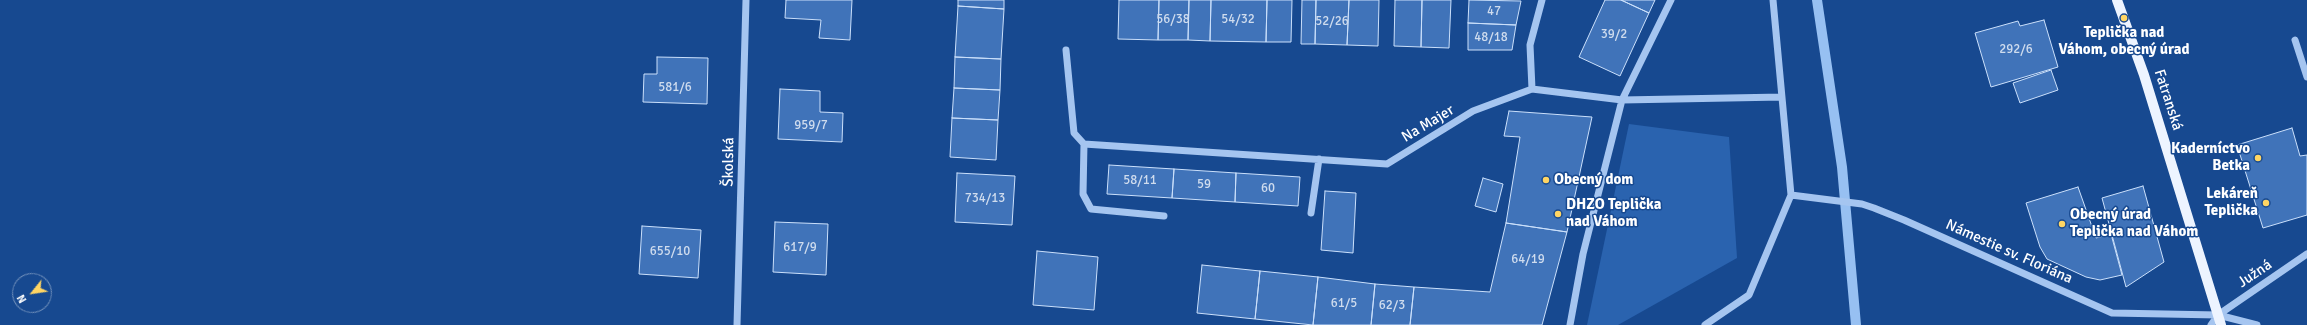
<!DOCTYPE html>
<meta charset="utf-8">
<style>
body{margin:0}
#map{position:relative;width:2307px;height:325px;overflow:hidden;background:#174990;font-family:Signika,sans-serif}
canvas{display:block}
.north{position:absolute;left:12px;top:273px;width:40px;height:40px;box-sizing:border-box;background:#174990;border:1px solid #7492bc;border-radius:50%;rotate:240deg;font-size:11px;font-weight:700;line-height:16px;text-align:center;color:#fff}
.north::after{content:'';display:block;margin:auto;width:14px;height:18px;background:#ffd563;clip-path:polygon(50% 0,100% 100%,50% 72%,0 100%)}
</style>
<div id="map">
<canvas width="2307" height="325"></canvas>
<div class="north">N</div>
</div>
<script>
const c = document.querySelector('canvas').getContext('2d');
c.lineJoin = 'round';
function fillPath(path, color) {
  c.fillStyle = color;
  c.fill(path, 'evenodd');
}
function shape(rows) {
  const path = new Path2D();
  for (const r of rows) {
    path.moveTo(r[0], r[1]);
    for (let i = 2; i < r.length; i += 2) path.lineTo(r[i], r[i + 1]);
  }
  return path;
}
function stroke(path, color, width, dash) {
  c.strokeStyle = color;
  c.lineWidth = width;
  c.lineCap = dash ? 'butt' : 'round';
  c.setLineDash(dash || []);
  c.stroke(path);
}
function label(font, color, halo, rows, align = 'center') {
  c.font = font + ' Signika,sans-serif';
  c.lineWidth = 3;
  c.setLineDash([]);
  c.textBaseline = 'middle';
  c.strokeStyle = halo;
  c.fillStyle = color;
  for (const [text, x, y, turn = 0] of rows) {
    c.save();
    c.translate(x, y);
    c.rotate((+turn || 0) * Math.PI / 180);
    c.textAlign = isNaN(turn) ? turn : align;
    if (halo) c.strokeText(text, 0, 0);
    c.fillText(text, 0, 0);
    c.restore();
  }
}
const green = shape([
 [1629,124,1729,137,1737,258,1618,325,1587,325]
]);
const stream = shape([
 [1817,0,1842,167,1856,325]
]);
const building = shape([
 [786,0,852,0,850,40,819,38,821,20,785,18,786,0],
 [958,0,1004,0,1004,9,958,6,958,0],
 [1119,0,1159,0,1158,40,1118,39,1119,0],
 [1159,0,1189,0,1188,40,1158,40,1159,0],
 [1189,0,1211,0,1210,41,1188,40,1189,0],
 [1211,0,1267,0,1266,42,1210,41,1211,0],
 [1267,0,1292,0,1291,42,1266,42,1267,0],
 [1302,0,1316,0,1315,44,1301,44,1302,0],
 [1316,0,1349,0,1347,45,1315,44,1316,0],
 [1349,0,1379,0,1378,46,1347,45,1349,0],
 [1395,0,1422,0,1421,47,1394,46,1395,0],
 [1422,0,1451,0,1449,48,1421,47,1422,0],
 [1469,0,1521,1,1516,25,1468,23,1469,0],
 [1605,0,1621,0,1649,13,1620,76,1579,57,1605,0],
 [1621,0,1655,0,1649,13,1621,0],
 [958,6,1004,9,1001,59,955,57,958,6],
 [2044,20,2058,67,1991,87,1975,33,2018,21,2020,26,2044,20],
 [1468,23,1516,25,1512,50,1468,50,1468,23],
 [657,57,708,58,707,104,643,102,644,74,657,74,657,57],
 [955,57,1001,59,1000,90,954,88,955,57],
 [2051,70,2058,90,2020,103,2013,83,2051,70],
 [954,88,1000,90,998,120,952,118,954,88],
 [780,89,820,91,820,112,843,113,842,142,778,139,780,89],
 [1509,111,1592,117,1567,232,1506,223,1520,137,1504,136,1509,111],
 [952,118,998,120,996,160,950,157,952,118],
 [2292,128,2300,156,2307,155,2307,215,2263,228,2237,145,2292,128],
 [1109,165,1174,169,1172,198,1107,194,1109,165],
 [1174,169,1236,173,1235,202,1172,198,1174,169],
 [957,173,1015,176,1012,225,955,222,957,173],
 [1236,173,1300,177,1298,206,1235,202,1236,173],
 [1483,178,1503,184,1496,212,1475,206,1483,178],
 [2143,186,2164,262,2126,287,2102,198,2143,186],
 [2078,187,2096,238,2111,234,2122,275,2100,280,2086,277,2047,259,2040,247,2026,203,2078,187],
 [1325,191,1356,193,1353,253,1321,250,1325,191],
 [775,222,828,224,826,275,773,272,775,222],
 [1506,223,1567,232,1542,325,1410,325,1414,287,1490,292,1506,223],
 [642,226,701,230,698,278,639,274,642,226],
 [1037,251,1098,257,1094,310,1033,305,1037,251],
 [1202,265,1260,271,1255,319,1197,313,1202,265],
 [1260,271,1318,277,1313,325,1255,319,1260,271],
 [1318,277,1375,284,1371,325,1313,325,1318,277],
 [1375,284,1414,287,1410,325,1371,325,1375,284]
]);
const minor = shape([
 [2295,40,2307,77],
 [1066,50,1074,133,1084,144,1083,194,1091,209,1164,216],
 [1532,89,1530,45,1542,0],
 [1084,144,1387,164,1473,111,1532,89,1622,100,1782,97],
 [1791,195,1862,204,1874,208,1904,220,2112,313,2218,315,2257,325],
 [1311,213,1319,159],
 [737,325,746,0],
 [1570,325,1583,254,1622,100,1671,0],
 [1705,325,1749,295,1791,195,1773,0],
 [2211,325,2218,315,2307,254]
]);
const major = shape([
 [2117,0,2144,75,2221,325]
]);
const markers = [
 [2124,18,4,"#ffd563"],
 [2258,158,4,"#ffd563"],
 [1546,180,4,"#ffd563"],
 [2266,203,4,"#ffd563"],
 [1558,214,4,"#ffd563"],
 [2062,224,4,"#ffd563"]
];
const numberNames = [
 ["47",1494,12],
 ["56/38",1173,20],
 ["54/32",1238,20],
 ["52/26",1332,22],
 ["39/2",1614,35],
 ["48/18",1491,38],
 ["292/6",2016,50],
 ["581/6",675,88],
 ["959/7",811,126],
 ["58/11",1140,181],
 ["59",1204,185],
 ["60",1268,189],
 ["734/13",985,199],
 ["617/9",800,248],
 ["655/10",670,252],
 ["64/19",1528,260],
 ["61/5",1344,304],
 ["62/3",1392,306]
];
const poiNames = [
 ["Teplička nad",2124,33,"center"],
 ["Váhom, obecný úrad",2124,50,"center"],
 ["Kaderníctvo",2250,149,"right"],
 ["Betka",2250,166,"right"],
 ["Obecný dom",1554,180],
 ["Lekáreň",2258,194,"right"],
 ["Teplička",2258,211,"right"],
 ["DHZO Teplička",1566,205],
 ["nad Váhom",1566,222],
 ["Obecný úrad",2070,215],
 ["Teplička nad Váhom",2070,232]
];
const streetNames = [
 ["Fatranská",2168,100,72],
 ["Na Majer",1428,124,-31],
 ["Školská",729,162,-89],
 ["Námestie sv. Floriána",2009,252,24],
 ["Južná",2255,274,-34]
];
fillPath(green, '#2a63af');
stroke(stream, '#97c0f2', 10);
fillPath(building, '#4073b9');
stroke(building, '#cbe0fb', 1);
stroke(minor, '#a5c5f0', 7);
stroke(major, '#edf4ff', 10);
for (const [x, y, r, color] of markers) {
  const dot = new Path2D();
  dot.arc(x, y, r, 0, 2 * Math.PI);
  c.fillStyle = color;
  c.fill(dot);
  stroke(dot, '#174990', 1.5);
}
label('13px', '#cfdcee', null, numberNames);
label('bold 15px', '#fff', '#174990', poiNames, 'left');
label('15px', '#fff', '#174990', streetNames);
</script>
